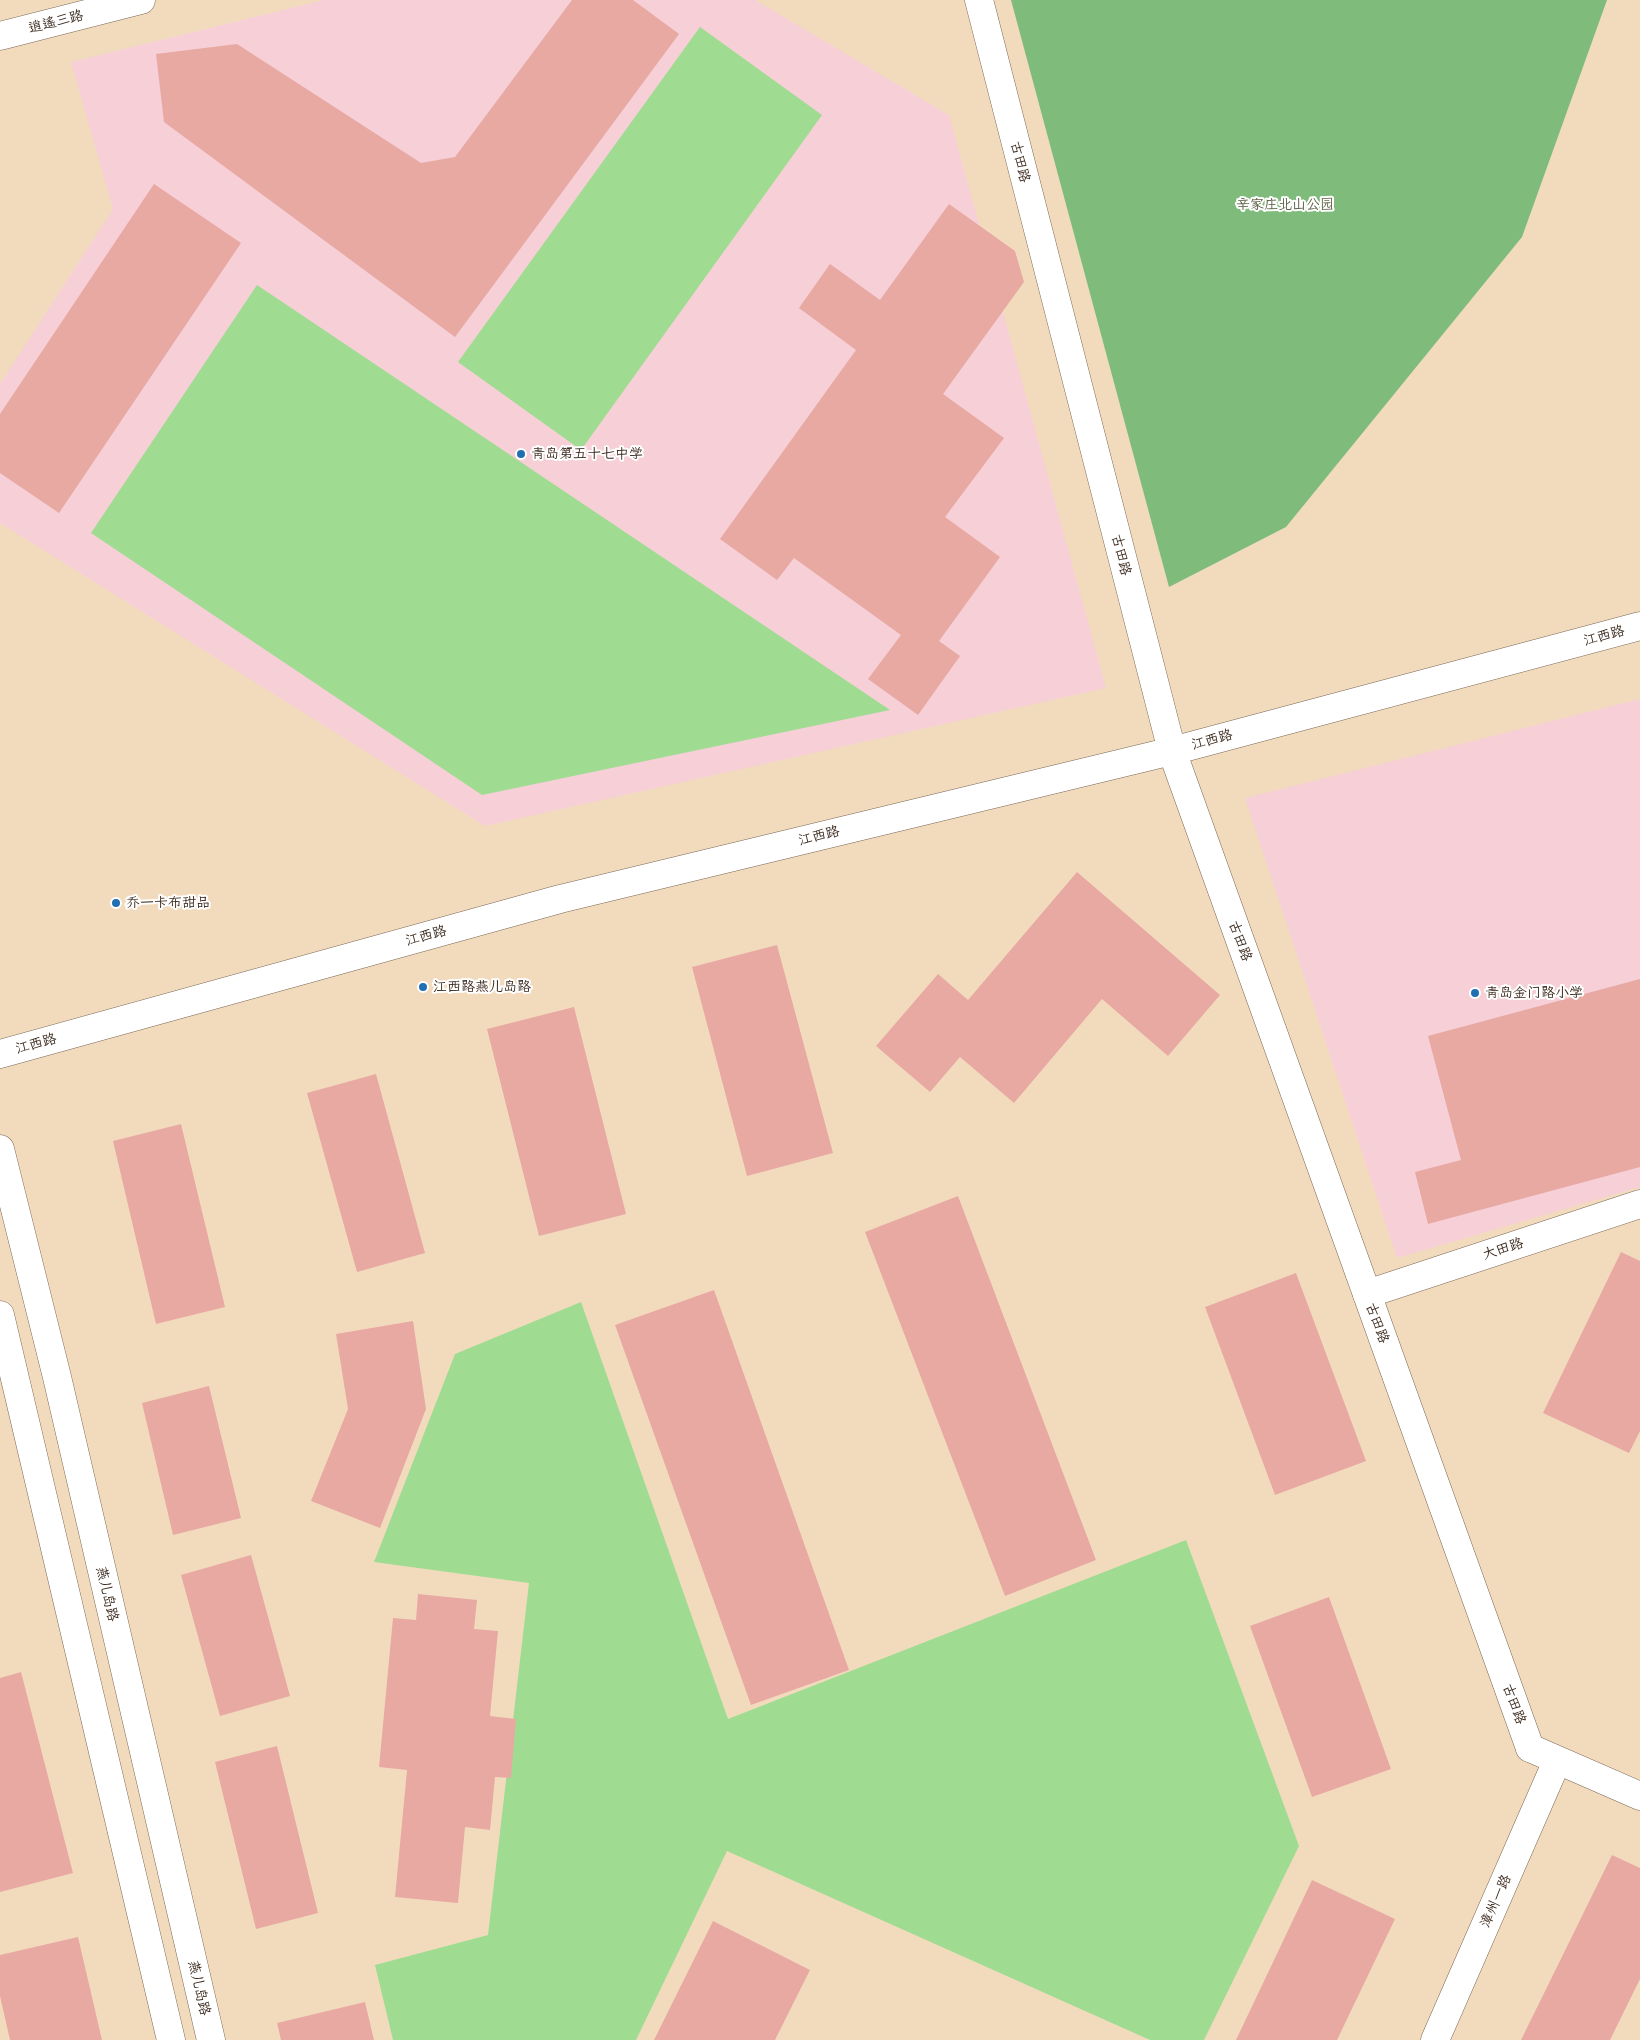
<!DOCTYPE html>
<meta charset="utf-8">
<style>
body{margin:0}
canvas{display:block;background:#f2dbbd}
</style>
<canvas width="1640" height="2040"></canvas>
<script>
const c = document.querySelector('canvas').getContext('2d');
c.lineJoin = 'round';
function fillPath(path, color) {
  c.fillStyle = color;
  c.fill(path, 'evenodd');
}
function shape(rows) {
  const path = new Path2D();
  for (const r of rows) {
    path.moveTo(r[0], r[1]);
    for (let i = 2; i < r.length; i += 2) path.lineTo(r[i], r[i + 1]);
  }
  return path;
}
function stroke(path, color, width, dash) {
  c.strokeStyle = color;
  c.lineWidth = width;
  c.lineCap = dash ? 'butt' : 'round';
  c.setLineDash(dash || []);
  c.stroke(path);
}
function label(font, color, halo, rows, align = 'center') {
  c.font = font + ' Delius,"LXGW WenKai TC",sans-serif';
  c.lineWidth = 4;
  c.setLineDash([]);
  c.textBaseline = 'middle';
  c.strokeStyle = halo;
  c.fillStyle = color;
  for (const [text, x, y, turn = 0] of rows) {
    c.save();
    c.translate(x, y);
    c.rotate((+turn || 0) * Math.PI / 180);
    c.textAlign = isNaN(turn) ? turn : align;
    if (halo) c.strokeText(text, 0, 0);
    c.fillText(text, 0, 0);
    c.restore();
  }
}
const built = shape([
 [324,0,755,0,949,115,1106,688,485,826,0,523,0,384,113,209,71,62],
 [1640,699,1640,1187,1397,1258,1245,798]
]);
const green = shape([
 [700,27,822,115,581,450,458,362],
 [257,285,890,710,482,795,91,533],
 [581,1302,728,1719,1186,1540,1299,1846,1204,2040,1150,2040,727,1851,636,2040,393,2040,375,1965,488,1935,529,1583,374,1562,455,1354]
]);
const forest = shape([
 [1011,0,1607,0,1522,237,1286,527,1169,587]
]);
const building = shape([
 [572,0,633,0,679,34,455,337,164,122,156,54,237,44,421,163,455,157],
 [154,184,241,243,59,513,0,473,0,414],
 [949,204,1015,251,1024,282,943,394,1004,438,945,517,1000,557,939,641,960,656,918,715,868,679,901,635,794,558,777,580,720,539,856,350,799,308,830,264,880,300],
 [1077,872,1220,995,1168,1056,1102,999,1014,1103,960,1057,930,1092,876,1046,938,974,968,1000],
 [777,945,833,1153,747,1176,692,967],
 [1640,979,1640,1167,1428,1224,1415,1172,1461,1160,1428,1036],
 [574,1007,626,1214,539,1236,487,1029],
 [376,1074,425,1253,357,1272,307,1093],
 [181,1124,225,1307,156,1324,113,1141],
 [958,1196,1096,1560,1005,1596,865,1232],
 [1621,1252,1640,1261,1640,1431,1629,1453,1543,1413],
 [1296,1273,1366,1461,1275,1495,1205,1307],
 [714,1290,849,1670,751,1705,615,1325],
 [413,1321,426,1409,380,1528,311,1501,348,1409,336,1334],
 [209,1386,241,1518,173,1535,142,1403],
 [251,1555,290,1696,220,1716,181,1575],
 [418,1594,477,1600,474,1629,498,1631,490,1716,516,1719,511,1778,495,1777,490,1830,465,1827,458,1903,395,1897,407,1770,379,1767,393,1618,416,1620],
 [1329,1597,1391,1769,1312,1797,1250,1626],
 [21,1672,73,1873,0,1892,0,1678],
 [277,1746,318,1913,256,1929,215,1762],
 [1612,1855,1640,1868,1640,1979,1610,2040,1521,2040],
 [1312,1880,1395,1919,1337,2040,1236,2040],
 [713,1921,810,1970,775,2040,654,2040],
 [78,1937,102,2040,10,2040,0,1996,0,1955],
 [365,2002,374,2040,281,2040,277,2023]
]);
const street = shape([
 [1367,1294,1640,1204],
 [1530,1748,1640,1796]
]);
const secondary = shape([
 [979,0,1172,751,1530,1748],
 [0,36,141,0],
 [0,1054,560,899,1172,751,1640,626],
 [0,1149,57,1377,211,2040],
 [0,1315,171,2040],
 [1435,2040,1557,1761]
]);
const markers = [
 [521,454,5,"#1f6fb2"],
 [116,903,5,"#1f6fb2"],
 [423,987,5,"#1f6fb2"],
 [1475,993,5,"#1f6fb2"]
];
const streetNames = [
 ["逍遥三路",56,22,-14],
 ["古田路",1020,162,76],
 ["古田路",1121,555,76],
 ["江西路",1604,636,-15],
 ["江西路",1212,740,-15],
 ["江西路",819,836,-14],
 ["江西路",426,936,-15],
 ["古田路",1240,941,70],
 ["江西路",36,1044,-15],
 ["大田路",1503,1249,-18],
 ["古田路",1377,1323,70],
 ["燕儿岛路",107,1594,77],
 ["古田路",1514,1704,70],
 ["漳州一路",1496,1901,-66],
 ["燕儿岛路",199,1988,77]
];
const parkNames = [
 ["辛家庄北山公园",1285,205]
];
const poiNames = [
 ["青岛第五十七中学",531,454],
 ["乔一卡布甜品",126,903],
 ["江西路燕儿岛路",433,987],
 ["青岛金门路小学",1485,993]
];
fillPath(built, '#f6cfd7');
fillPath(green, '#9fdc91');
fillPath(forest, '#7fbc7b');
fillPath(building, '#e8a9a3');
stroke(street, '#7b6856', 29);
stroke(secondary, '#7b6856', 29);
stroke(street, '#fff', 28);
stroke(secondary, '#fff', 28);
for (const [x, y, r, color] of markers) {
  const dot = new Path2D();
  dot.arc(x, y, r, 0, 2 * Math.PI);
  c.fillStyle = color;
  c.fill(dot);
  stroke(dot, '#fff', 2);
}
label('14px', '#3b2a1e', '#fff', streetNames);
label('14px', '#595f40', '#fff', parkNames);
label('14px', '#3b2a1e', '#fff', poiNames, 'left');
</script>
